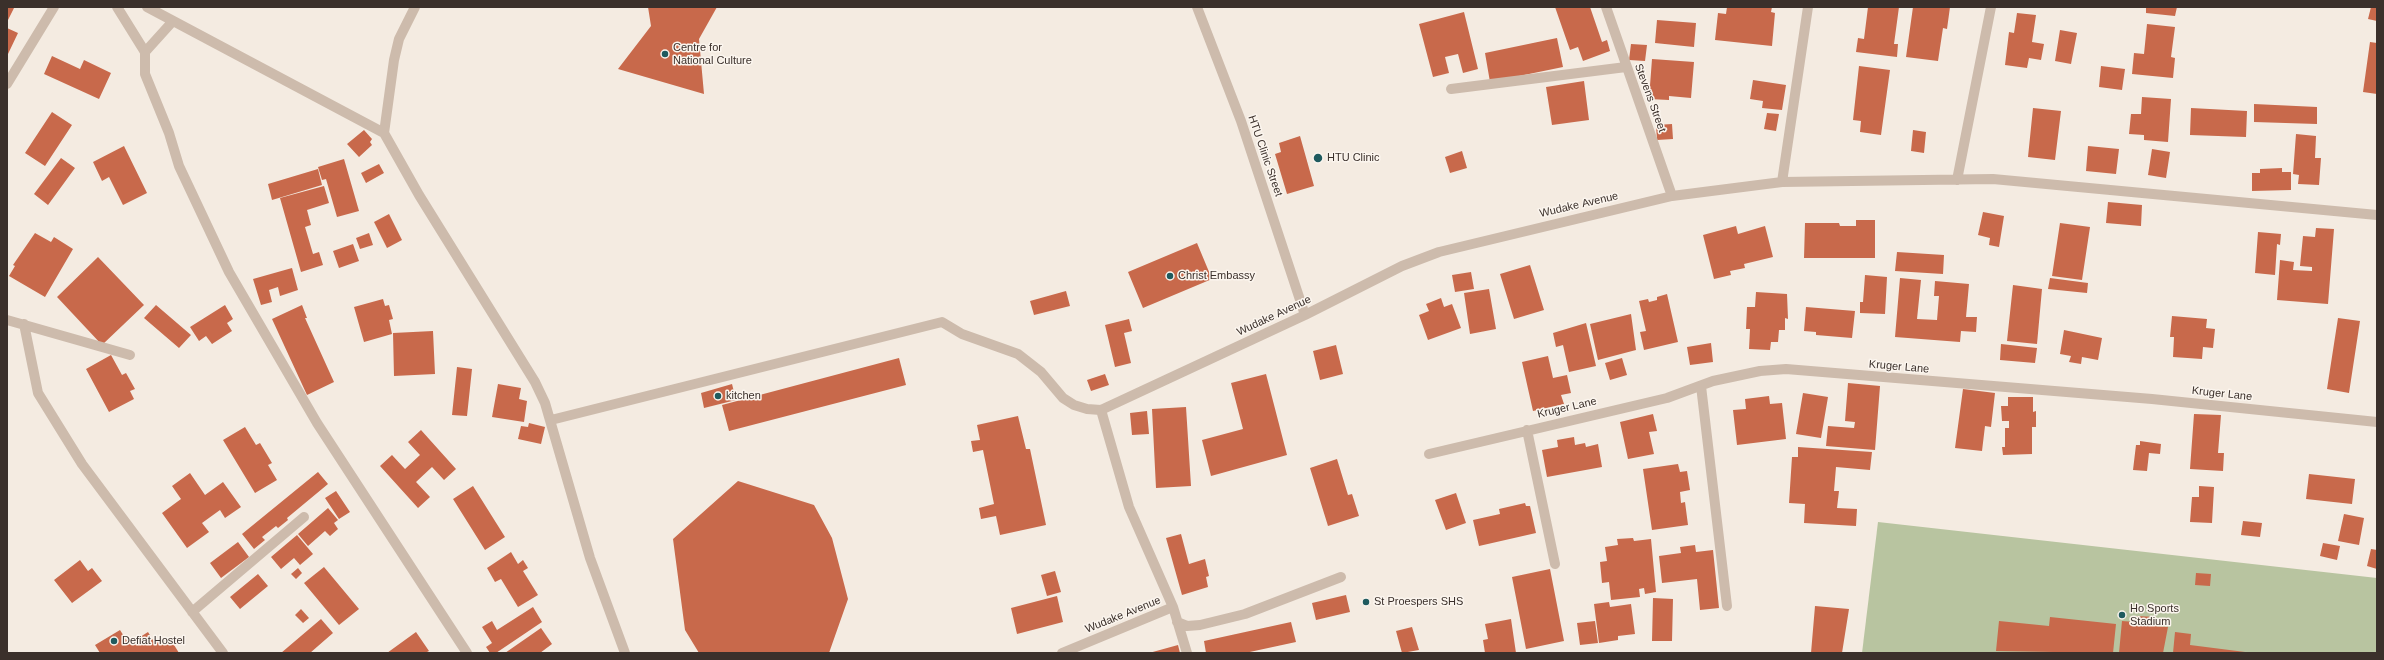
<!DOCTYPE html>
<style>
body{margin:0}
#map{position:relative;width:2384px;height:660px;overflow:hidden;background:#f4ebe1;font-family:Arial,sans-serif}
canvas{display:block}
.frame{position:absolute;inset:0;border:8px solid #3b302b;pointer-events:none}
</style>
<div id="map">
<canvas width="2384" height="660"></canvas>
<div class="frame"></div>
</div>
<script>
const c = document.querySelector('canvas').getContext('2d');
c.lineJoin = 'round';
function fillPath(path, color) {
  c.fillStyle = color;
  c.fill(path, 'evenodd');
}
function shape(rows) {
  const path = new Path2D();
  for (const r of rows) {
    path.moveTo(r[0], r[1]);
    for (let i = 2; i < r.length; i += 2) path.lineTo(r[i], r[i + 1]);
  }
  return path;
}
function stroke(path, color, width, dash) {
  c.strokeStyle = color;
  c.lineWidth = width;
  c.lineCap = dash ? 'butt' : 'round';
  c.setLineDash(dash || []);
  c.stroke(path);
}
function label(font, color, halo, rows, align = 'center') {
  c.font = font + ' Arial,sans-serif';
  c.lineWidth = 3;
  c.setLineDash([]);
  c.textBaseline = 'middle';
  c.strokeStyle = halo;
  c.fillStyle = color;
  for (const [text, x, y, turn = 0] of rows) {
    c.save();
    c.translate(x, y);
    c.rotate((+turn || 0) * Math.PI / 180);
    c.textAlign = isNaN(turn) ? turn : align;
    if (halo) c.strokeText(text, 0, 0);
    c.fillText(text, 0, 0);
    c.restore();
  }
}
const green = shape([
 [1878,522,2377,578,2377,653,1862,653]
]);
const building = shape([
 [7,7,14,8,7,22],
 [648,7,717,7,699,39,704,94,618,69,651,26],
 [1555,7,1590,7,1602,42,1607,40,1610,51,1583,61,1578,47,1570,50],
 [1727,7,1772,7,1771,12,1775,13,1772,46,1715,40,1718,13,1726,14],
 [1868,7,1899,7,1894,44,1898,44,1897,57,1856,52,1858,38,1864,39],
 [1913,7,1950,7,1947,29,1943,28,1938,61,1906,57],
 [2146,7,2177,7,2175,16,2146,13],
 [2371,7,2377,7,2377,21,2368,19],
 [1464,12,1478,69,1463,73,1458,54,1445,57,1449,73,1433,77,1419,24],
 [2017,13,2036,15,2032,42,2044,44,2041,60,2029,58,2027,68,2005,65,2009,32,2014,33],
 [1657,20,1696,23,1694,47,1655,43],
 [2147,24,2175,27,2171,57,2175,58,2173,78,2132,74,2134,53,2144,54],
 [7,28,18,33,8,54,7,53],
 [2060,30,2077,33,2071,64,2055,61],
 [1557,38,1563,67,1490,82,1485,53],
 [2370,42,2377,43,2377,94,2363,92],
 [1631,44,1647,45,1645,61,1629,60],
 [52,56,80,69,84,60,111,73,99,99,44,74],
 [1652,59,1694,62,1691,98,1669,96,1669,100,1649,99],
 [1859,66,1890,70,1881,135,1860,132,1861,121,1853,120],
 [2101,66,2125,69,2122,90,2099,87],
 [1753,80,1786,85,1782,110,1762,108,1763,101,1750,99],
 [1584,81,1589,120,1552,125,1546,87],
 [2142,97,2171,99,2168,142,2144,140,2144,135,2129,134,2131,114,2141,114],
 [2254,104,2317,107,2317,124,2254,122],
 [2033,108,2061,111,2055,160,2028,157],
 [2191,108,2247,111,2246,137,2190,135],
 [52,112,72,125,45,166,25,153],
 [1767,113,1779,114,1776,131,1764,129],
 [1672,124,1673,139,1657,140,1656,125],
 [364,130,372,139,370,142,372,145,359,157,347,144],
 [1913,130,1926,132,1924,153,1911,151],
 [2296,134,2316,136,2315,158,2321,158,2319,185,2298,184,2299,175,2293,174],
 [1300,136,1314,186,1287,194,1275,154,1281,152,1279,143],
 [124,146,147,193,123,205,109,177,102,181,93,162],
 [2088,146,2119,149,2116,174,2086,171],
 [2152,149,2170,152,2166,178,2148,175],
 [1462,151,1467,168,1450,173,1445,157],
 [61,158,75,168,48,205,34,194],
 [344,159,359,211,337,217,326,179,322,180,318,167],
 [379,164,384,173,366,183,361,173],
 [2282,168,2282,172,2291,172,2291,190,2252,191,2252,173,2260,173,2260,169],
 [318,169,322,185,272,200,268,184],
 [324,186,329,203,307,210,311,225,305,227,313,254,319,252,323,265,301,272,280,198],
 [2108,202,2142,205,2141,226,2106,223],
 [1983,212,2004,216,1999,247,1989,245,1990,238,1978,235],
 [389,214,402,240,387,248,374,222],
 [1856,220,1875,220,1875,258,1804,258,1805,223,1839,223,1840,226,1856,226],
 [2060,223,2090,227,2082,280,2052,276],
 [1736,226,1738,234,1765,226,1773,257,1744,264,1745,268,1730,271,1731,275,1714,279,1703,235],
 [2316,228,2334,229,2328,304,2277,300,2280,260,2294,262,2293,270,2312,271,2312,267,2300,266,2303,236,2315,237],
 [2258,232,2281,234,2280,245,2277,244,2275,275,2255,273],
 [35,233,51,242,54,237,73,249,45,297,9,276,15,266,13,265],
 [369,233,373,245,360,249,356,238],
 [1197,243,1212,279,1143,308,1128,272],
 [353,244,359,261,339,268,333,251],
 [1897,252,1944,255,1943,274,1895,271],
 [98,257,144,305,102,345,57,297],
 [1530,265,1544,310,1514,319,1500,274],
 [292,268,298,290,280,296,278,287,269,290,272,302,261,305,253,279],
 [1471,272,1474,289,1455,292,1452,275],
 [1865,275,1887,277,1885,314,1860,313,1860,302,1863,302],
 [1900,278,1921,280,1917,319,1937,320,1939,296,1934,296,1935,281,1969,284,1966,317,1977,317,1976,332,1961,331,1960,342,1895,337],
 [2050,278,2088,283,2087,293,2048,289],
 [2013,285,2042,289,2037,344,2007,341],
 [1489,289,1496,329,1470,334,1464,293],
 [1066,291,1070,306,1034,315,1030,301],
 [1756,292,1787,294,1788,319,1785,318,1785,330,1779,330,1778,342,1771,342,1770,350,1749,349,1750,329,1746,329,1747,307,1755,307],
 [1667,294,1678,342,1644,350,1640,332,1646,331,1639,301,1648,299,1649,302,1657,300,1657,297],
 [1441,298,1444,307,1452,304,1461,328,1428,340,1419,315,1429,311,1426,304],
 [383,299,385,306,389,305,393,319,389,320,392,334,364,342,354,307],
 [156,305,191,335,179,348,144,318],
 [225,305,233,319,227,323,232,331,212,344,206,336,199,341,190,327],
 [302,305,307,318,305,318,334,382,307,395,272,319],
 [1806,307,1855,311,1852,338,1816,335,1816,332,1804,331],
 [1631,314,1636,350,1598,360,1590,324],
 [2172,316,2207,319,2206,328,2215,329,2213,348,2203,347,2202,359,2173,357,2174,337,2170,337],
 [2338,318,2360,321,2349,393,2327,389],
 [1129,319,1132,331,1124,333,1131,363,1115,367,1105,325],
 [1586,323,1596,366,1569,372,1563,345,1556,347,1553,333],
 [2064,330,2102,338,2098,360,2082,357,2081,364,2069,362,2071,356,2060,354],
 [433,331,435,374,394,376,393,333],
 [1711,343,1713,362,1690,365,1687,347],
 [2001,344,2037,348,2035,363,2000,360],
 [1336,345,1343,374,1320,380,1313,351],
 [111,355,122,375,126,373,135,389,130,391,134,399,109,412,86,369],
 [1548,356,1553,378,1567,375,1571,393,1561,395,1564,404,1533,411,1522,362],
 [899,358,906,385,729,431,722,405],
 [1622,358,1627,375,1610,380,1605,363],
 [457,367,472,369,467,416,452,415],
 [1105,374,1109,385,1091,391,1087,380],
 [1266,374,1287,455,1211,476,1202,440,1243,429,1231,383],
 [1848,383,1880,386,1875,450,1826,446,1828,426,1854,428,1855,422,1845,421],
 [498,384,521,388,519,399,527,401,524,422,492,417],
 [732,384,736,400,704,408,701,393],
 [1963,389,1995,393,1991,427,1985,426,1982,451,1955,448],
 [1803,393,1828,397,1821,438,1796,434],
 [1769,396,1770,404,1782,403,1786,439,1737,445,1733,410,1746,409,1745,399],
 [2008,397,2033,397,2033,412,2036,411,2036,427,2032,427,2032,454,2003,455,2002,447,2005,447,2005,428,2009,428,2009,421,2002,421,2001,406,2008,406],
 [1186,407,1191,486,1156,488,1152,409],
 [1147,411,1149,434,1132,435,1130,413],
 [1653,414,1657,431,1649,432,1654,454,1628,459,1620,422],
 [2194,414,2221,415,2218,453,2224,453,2223,471,2190,469],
 [1018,416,1026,449,1030,449,1046,525,1000,535,996,516,981,519,979,508,994,504,983,450,973,452,971,441,980,440,977,425],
 [529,423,545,427,541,444,518,439,521,426,528,427],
 [245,427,256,445,260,443,272,463,268,465,277,480,255,493,223,440],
 [421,430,456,469,444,480,432,467,416,482,430,497,418,508,380,466,392,455,405,469,420,455,408,442],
 [1574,437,1575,445,1585,443,1586,447,1598,444,1602,467,1547,477,1542,450,1558,447,1557,440],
 [2140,441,2161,444,2160,454,2149,453,2147,471,2133,470,2136,445,2140,445],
 [1798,447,1872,452,1870,470,1836,467,1834,491,1839,491,1837,508,1857,509,1856,526,1804,523,1805,504,1789,503,1792,457,1798,457],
 [1337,459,1348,495,1352,494,1359,516,1328,526,1310,468],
 [1678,464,1680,472,1687,471,1690,490,1680,492,1681,503,1685,502,1688,525,1652,530,1643,469],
 [318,472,328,484,287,518,288,520,278,528,276,526,262,537,265,540,254,549,242,534],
 [190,473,205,495,223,482,241,507,225,518,220,510,202,523,209,532,187,548,162,513,181,499,172,486],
 [2309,474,2355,479,2352,504,2306,499],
 [738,481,814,505,832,538,848,599,829,653,699,653,685,630,673,539],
 [473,486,505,537,485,550,453,499],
 [2199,486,2214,487,2212,523,2190,522,2192,497,2199,497],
 [336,491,350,512,339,519,325,498],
 [1456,493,1466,523,1446,530,1435,500],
 [1525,503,1526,506,1530,506,1536,533,1479,546,1473,520,1500,514,1499,509],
 [328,508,338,520,334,523,338,529,330,536,325,531,308,546,298,534],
 [2344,514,2364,518,2359,545,2338,541],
 [2243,521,2262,523,2260,537,2241,535],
 [1181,534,1189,564,1205,559,1209,576,1206,577,1208,587,1182,595,1166,538],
 [297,535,313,554,300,565,294,558,281,569,271,557],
 [1633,538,1634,541,1651,539,1656,592,1645,594,1644,588,1639,589,1640,597,1611,600,1609,582,1602,583,1600,562,1607,561,1605,547,1618,545,1617,539],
 [238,542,249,557,221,578,210,563],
 [2323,543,2340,546,2337,560,2320,556],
 [1695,545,1696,552,1713,550,1719,608,1700,610,1697,579,1662,583,1659,556,1681,553,1680,547],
 [2371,549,2377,550,2377,569,2367,566],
 [511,552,518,564,523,560,528,568,523,571,538,595,518,607,501,579,495,582,487,568],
 [80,560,88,571,92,568,102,581,72,603,54,580],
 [324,567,359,609,339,625,304,583],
 [298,568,302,573,296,579,291,574],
 [1550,569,1564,641,1526,649,1512,577],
 [1055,571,1061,592,1047,596,1041,575],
 [2196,573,2211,574,2210,586,2195,585],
 [258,574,268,586,240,609,230,597],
 [1346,595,1350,612,1316,620,1312,603],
 [1057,596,1063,622,1017,634,1011,608],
 [1653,598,1673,599,1672,641,1652,641],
 [1609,602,1610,607,1631,604,1635,634,1618,636,1618,640,1599,643,1594,604],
 [1815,606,1849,609,1842,653,1811,653],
 [533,607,542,622,496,653,490,653,486,647,492,643,482,627,492,621,497,630],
 [301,609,309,618,303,623,295,615],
 [2137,616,2156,617,2155,626,2168,627,2163,653,2119,653,2122,621,2136,622],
 [2050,617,2116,624,2113,653,1996,651,1999,621,2049,626],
 [321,619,333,633,310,653,281,653],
 [1511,619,1516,653,1485,653,1483,640,1488,639,1485,624],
 [1595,621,1598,643,1580,645,1577,623],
 [1291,622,1296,642,1245,653,1206,653,1204,641],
 [1412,627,1419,650,1402,653,1396,631],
 [541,628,552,644,540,653,505,653],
 [120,630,129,644,148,632,154,642,164,637,167,642,171,640,179,653,100,653,95,645],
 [416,632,429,651,425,653,387,653],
 [2175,632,2191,634,2190,645,2253,653,2173,653],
 [1178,645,1180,653,1149,653]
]);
const minor = shape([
 [117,7,145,52,145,74,169,133,179,166,229,272,317,423,467,653],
 [147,7,384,133,419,195,535,382,545,403,590,558,625,653],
 [1197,7,1241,121,1305,315],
 [1606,7,1672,196],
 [145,52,173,21],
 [7,84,54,7],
 [1451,89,1626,67],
 [384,133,394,60,399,39,415,7],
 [1957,180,1991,7],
 [1782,182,1808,7],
 [7,320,130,355],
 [24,324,38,393,82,464,223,653],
 [1701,386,1727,606],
 [551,420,942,322,962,334,1018,354,1041,372,1063,398,1074,405,1087,409,1101,410],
 [1527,430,1555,564],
 [1429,454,1667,398,1713,381,1760,371,1786,369,2152,399,2377,422],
 [1173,607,1187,653],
 [192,612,304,517],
 [1177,622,1187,626,1200,625,1245,614,1341,577],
 [1062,653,1173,607,1129,507,1101,410,1305,315,1402,266,1439,252,1672,196,1782,182,1993,179,2377,215]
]);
const markers = [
 [665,54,4,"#1f5a5e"],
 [1318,158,5,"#1f5a5e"],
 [1170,276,4,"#1f5a5e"],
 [718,396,4,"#1f5a5e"],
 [1366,602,4,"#1f5a5e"],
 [2122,615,4,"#1f5a5e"],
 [114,641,4,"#1f5a5e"]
];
const poiNames = [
 ["Centre for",673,48],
 ["National Culture",673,61],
 ["HTU Clinic",1327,158],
 ["Christ Embassy",1178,276],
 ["kitchen",726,396],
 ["St Proespers SHS",1374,602],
 ["Ho Sports",2130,609],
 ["Stadium",2130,622],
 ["Defiat Hostel",122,641]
];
const streetNames = [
 ["Stevens Street",1650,98,70],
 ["HTU Clinic Street",1265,156,71],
 ["Wudake Avenue",1579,205,-13],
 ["Wudake Avenue",1274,316,-25],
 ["Kruger Lane",1899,367,5],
 ["Kruger Lane",2222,394,6],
 ["Kruger Lane",1567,408,-13],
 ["Wudake Avenue",1123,615,-22]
];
fillPath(green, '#b8c4a0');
fillPath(building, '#c8694b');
stroke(minor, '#cdbbac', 10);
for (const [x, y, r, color] of markers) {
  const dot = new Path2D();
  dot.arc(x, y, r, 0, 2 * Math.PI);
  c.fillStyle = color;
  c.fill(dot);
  stroke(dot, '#fbf5ee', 1.5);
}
label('11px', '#3b302b', '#fbf5ee', poiNames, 'left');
label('11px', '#3b302b', '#fbf5ee', streetNames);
</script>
